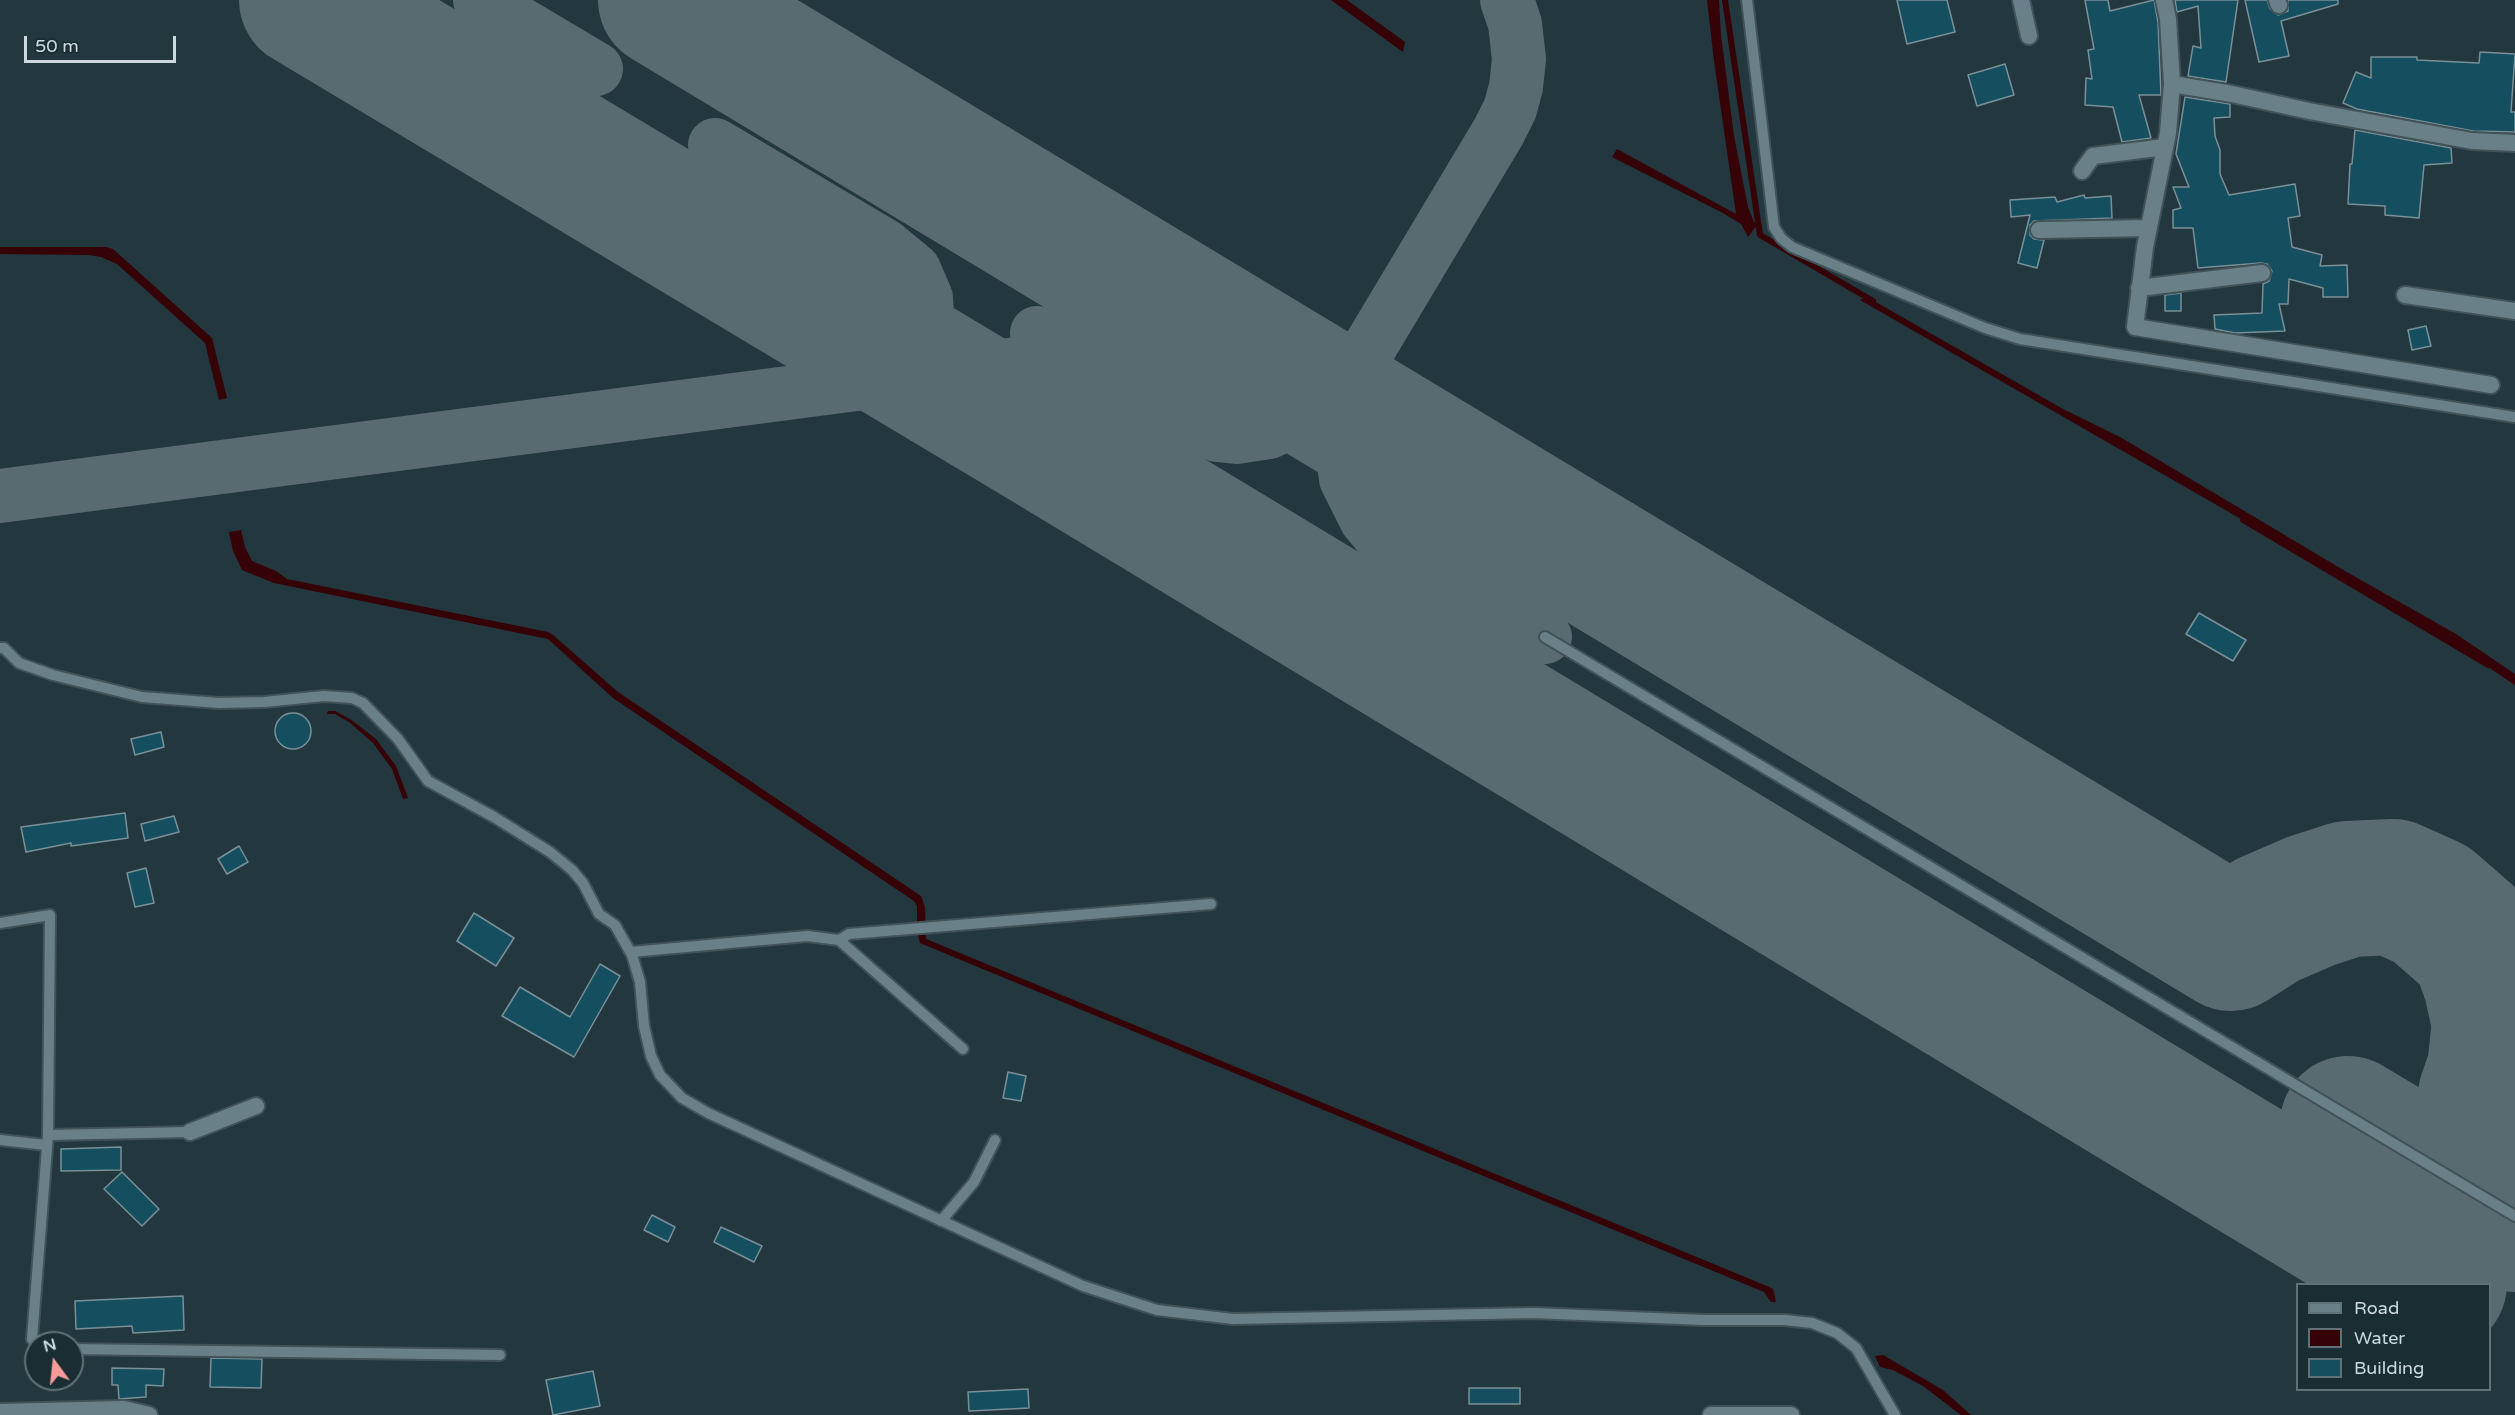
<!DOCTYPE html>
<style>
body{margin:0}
#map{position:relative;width:2515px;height:1415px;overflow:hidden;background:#23373e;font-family:"Varela Round",sans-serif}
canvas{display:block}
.legend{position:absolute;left:2296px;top:1283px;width:195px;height:108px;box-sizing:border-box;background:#192d33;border:2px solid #617277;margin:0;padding:8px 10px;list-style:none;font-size:18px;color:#cdd9dd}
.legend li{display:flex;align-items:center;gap:12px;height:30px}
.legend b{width:30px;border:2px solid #617277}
.north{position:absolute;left:24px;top:1331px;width:60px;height:60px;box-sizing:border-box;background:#192d33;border:2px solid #617277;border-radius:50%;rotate:345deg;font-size:16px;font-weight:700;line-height:24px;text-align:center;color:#cdd9dd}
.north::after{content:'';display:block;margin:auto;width:21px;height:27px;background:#f59b9a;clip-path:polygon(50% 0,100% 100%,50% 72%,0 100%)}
.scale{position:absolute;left:24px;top:36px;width:152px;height:27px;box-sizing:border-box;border:3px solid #cdd9dd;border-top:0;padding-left:8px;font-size:18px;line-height:21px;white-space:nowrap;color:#cdd9dd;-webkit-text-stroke:4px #192d33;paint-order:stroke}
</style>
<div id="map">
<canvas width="2515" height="1415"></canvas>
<ul class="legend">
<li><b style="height:8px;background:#6a8088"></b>Road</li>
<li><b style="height:16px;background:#340207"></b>Water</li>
<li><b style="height:16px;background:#144e5f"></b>Building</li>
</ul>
<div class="north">N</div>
<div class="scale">50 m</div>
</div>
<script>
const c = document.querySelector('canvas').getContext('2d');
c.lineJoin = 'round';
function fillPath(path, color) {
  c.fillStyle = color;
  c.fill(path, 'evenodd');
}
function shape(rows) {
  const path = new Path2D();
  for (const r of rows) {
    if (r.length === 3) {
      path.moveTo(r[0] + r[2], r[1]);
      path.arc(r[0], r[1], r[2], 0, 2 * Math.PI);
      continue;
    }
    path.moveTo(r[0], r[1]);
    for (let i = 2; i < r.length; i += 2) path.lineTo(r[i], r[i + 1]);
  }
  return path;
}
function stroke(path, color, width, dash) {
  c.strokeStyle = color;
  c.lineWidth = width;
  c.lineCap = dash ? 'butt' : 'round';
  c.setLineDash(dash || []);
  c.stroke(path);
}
const water = shape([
 [1331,0,1347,0,1405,42,1403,52],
 [1707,0,1719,0,1721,35,1734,136,1748,207,1754,222,1757,225,1748,237,1741,224,1723,213,1612,157,1617,149,1736,214,1714,61],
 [0,247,106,247,113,249,212,338,227,398,219,400,205,343,117,264,101,257,88,255,0,254],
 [1867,297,2063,409,2120,437,2345,571,2456,634,2515,674,2515,685,2422,623,1860,300],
 [241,530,245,547,252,561,276,571,287,579,548,632,553,635,618,692,921,896,925,907,926,939,1767,1286,1773,1289,1776,1302,1771,1302,1764,1292,920,943,917,931,917,906,914,901,613,698,548,639,274,583,242,570,233,551,229,532],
 [328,711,335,711,350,719,376,739,396,766,408,798,403,799,392,769,373,743,349,722,335,714,327,714],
 [1883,1355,1943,1390,1971,1415,1961,1415,1923,1386,1893,1370,1880,1367,1875,1356]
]);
const stream = shape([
 [1725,0,1760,235,1873,301],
 [2243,520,2488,665]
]);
const taxiway = shape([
 [480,0,596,69],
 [1037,333,1190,424,1217,435,1236,437,1269,432,1304,415,1325,402,1346,382,1362,360,1499,131,1510,109,1516,87,1519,59,1515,24,1507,0],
 [1359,365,1351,382,1343,408,1341,442,1346,479,1366,519,1382,538,1391,544,1545,637],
 [910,377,1050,360,1062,360,1088,369],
 [0,496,910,377,924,351,928,327,926,298,914,270,885,246,715,145]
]);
const runway = shape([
 [307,0,1042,440,2439,1284],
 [666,0,2231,943,2267,920,2311,901,2348,889,2393,887,2431,904,2478,945,2491,982,2500,1023,2495,1070,2486,1096,2515,1114],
 [2348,1124,2515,1224]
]);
const building = shape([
 [1897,0,1947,0,1955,32,1907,44,1897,0],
 [2085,0,2108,0,2110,11,2154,0,2158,22,2161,95,2139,95,2151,138,2122,142,2113,107,2085,105,2086,78,2092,79,2088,50,2094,49,2085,0],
 [2175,0,2238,0,2226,82,2188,76,2193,46,2201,48,2198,6,2177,12,2175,0],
 [2245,0,2267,0,2270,9,2278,15,2288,11,2288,0,2338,0,2338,4,2281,21,2289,56,2259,62,2245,0],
 [2480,52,2515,54,2511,112,2515,112,2515,132,2473,131,2357,109,2343,103,2356,72,2371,78,2371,57,2417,57,2417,60,2479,63,2480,52],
 [2005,64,2014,95,1977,106,1968,75,2005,64],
 [2185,97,2230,104,2230,117,2214,118,2215,136,2220,150,2220,174,2229,195,2295,184,2300,216,2288,218,2292,247,2322,255,2320,266,2347,265,2348,297,2323,297,2323,288,2289,279,2288,304,2279,304,2285,331,2235,333,2215,329,2214,315,2262,313,2263,284,2269,281,2272,271,2267,264,2261,263,2198,268,2193,228,2173,228,2173,210,2181,208,2173,187,2189,187,2176,154,2185,97],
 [2355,130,2451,148,2452,163,2424,165,2419,218,2385,215,2385,206,2348,204,2350,164,2352,164,2355,130],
 [2084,195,2085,198,2111,196,2112,218,2034,221,2030,225,2030,235,2034,239,2044,240,2037,268,2018,263,2030,215,2011,217,2010,200,2055,197,2057,202,2084,195],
 [2181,293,2181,311,2165,311,2165,295,2181,293],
 [2426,326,2431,346,2412,350,2408,330,2426,326],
 [2199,613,2246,640,2233,661,2186,634,2199,613],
 [293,731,18],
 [161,732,164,747,135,755,131,739,161,732],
 [125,813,128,838,71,846,71,843,26,852,21,827,125,813],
 [174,816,179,832,145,841,141,824,174,816],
 [239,846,248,862,227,874,218,859,239,846],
 [146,868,154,903,135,907,127,873,146,868],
 [474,913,514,938,496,966,457,941,474,913],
 [600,964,620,976,574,1057,502,1016,520,987,570,1017,600,964],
 [1008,1072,1026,1076,1021,1101,1003,1098,1008,1072],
 [121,1147,121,1170,61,1171,61,1149,121,1147],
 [122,1172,159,1209,142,1226,104,1189,122,1172],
 [652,1215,675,1227,668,1242,644,1230,652,1215],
 [721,1227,762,1246,754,1262,714,1242,721,1227],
 [183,1296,184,1330,133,1333,132,1326,76,1329,75,1301,183,1296],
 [211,1358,262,1359,261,1388,210,1387,211,1358],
 [112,1368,164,1369,163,1386,146,1385,146,1397,119,1399,118,1385,112,1385,112,1368],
 [593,1371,600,1406,553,1415,546,1380,593,1371],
 [1469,1388,1520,1388,1520,1404,1469,1404,1469,1388],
 [1028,1389,1029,1408,969,1411,968,1392,1028,1389]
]);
const service = shape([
 [1747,0,1774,227,1781,238,1792,247,1985,328,2020,339,2515,417],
 [1545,637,2515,1216],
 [0,648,4,648,19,663,53,675,142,697,219,703,264,702,324,696,352,698,363,703,398,739,428,781,494,817,550,852,572,870,583,883,599,914,615,925,632,955,640,982,644,1026,651,1056,660,1075,682,1098,708,1113,1083,1286,1157,1310,1233,1319,1533,1313,1704,1320,1785,1320,1812,1323,1837,1333,1856,1348,1895,1415],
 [0,923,50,915,48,1135],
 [839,940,849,934,1211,904],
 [631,952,807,936,839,940,963,1049],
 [0,1140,46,1145],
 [941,1221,974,1182,995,1140],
 [42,1343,32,1339,48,1135,190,1132],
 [72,1349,500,1355]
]);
const minor = shape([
 [2021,0,2029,36],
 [2164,0,2168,19,2172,84,2168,133,2145,247,2135,327,2491,385],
 [2277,0,2279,5],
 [2172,84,2232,94,2309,111,2472,141,2515,143],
 [2082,171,2093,156,2165,147],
 [2039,230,2149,228],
 [2139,288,2262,273],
 [2405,295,2515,311],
 [190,1132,256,1106]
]);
const tertiary = shape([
 [1711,1415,1791,1415]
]);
const secondary = shape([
 [0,1412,124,1409,149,1415]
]);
fillPath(water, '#340207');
stroke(stream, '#340207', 6);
stroke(taxiway, '#596a70', 54);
stroke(runway, '#596a70', 136);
fillPath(building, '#144e5f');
stroke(building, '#7a9098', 1.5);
stroke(service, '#415258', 14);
stroke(minor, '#415258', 20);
stroke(tertiary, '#415258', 20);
stroke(secondary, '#415258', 20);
stroke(service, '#6a8088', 10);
stroke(minor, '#6a8088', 16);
stroke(tertiary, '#6a8088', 16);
stroke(secondary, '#6a8088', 16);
</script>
